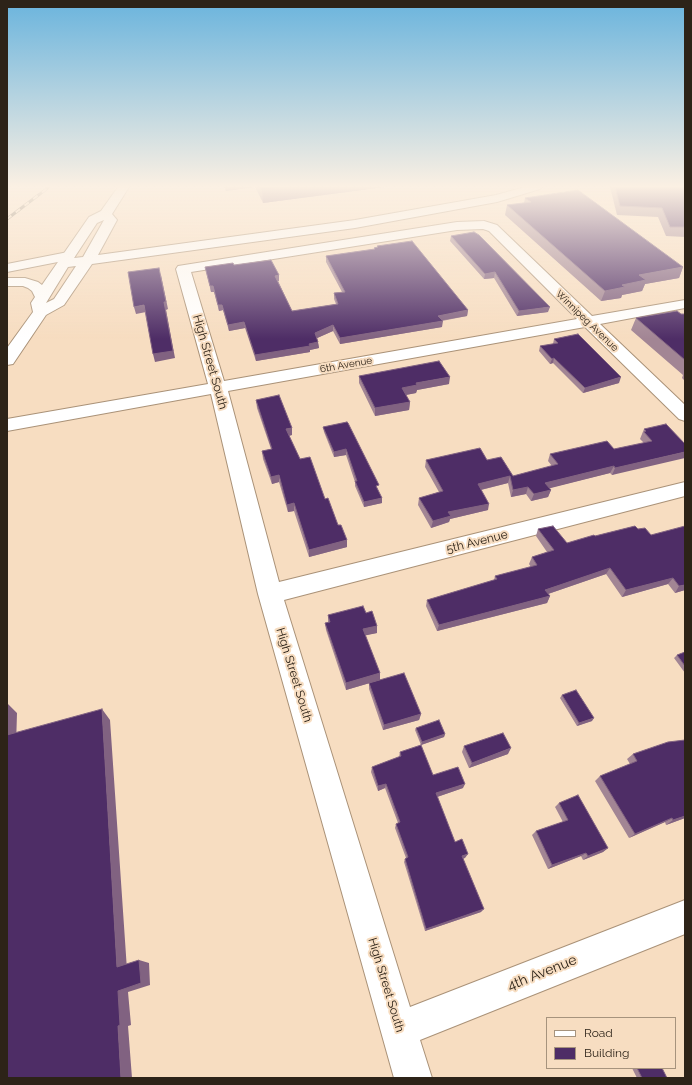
<!DOCTYPE html>
<style>
body{margin:0}
#map{position:relative;width:692px;height:1085px;overflow:hidden;background:#f7ddc1;font-family:Raleway,sans-serif}
canvas{display:block}
.frame{position:absolute;inset:0;border:8px solid #2d2318;pointer-events:none}
.legend{position:absolute;left:546px;top:1017px;width:130px;height:52px;box-sizing:border-box;background:#f7ddc1;border:1px solid #a6937d;margin:0;padding:5px 7px;list-style:none;font-size:12px;color:#2d2318}
.legend li{display:flex;align-items:center;gap:8px;height:20px}
.legend b{width:20px;border:1px solid #a6937d}
</style>
<div id="map">
<canvas width="692" height="1085"></canvas>
<div class="frame"></div>
<ul class="legend">
<li><b style="height:5px;background:#fff"></b>Road</li>
<li><b style="height:11px;background:#4e2d66"></b>Building</li>
</ul>
</div>
<script>
const c = document.querySelector('canvas').getContext('2d');
c.lineJoin = 'round';
function shape(rows) {
  const path = new Path2D();
  for (const r of rows) {
    path.moveTo(r[0], r[1]);
    for (let i = 2; i < r.length; i += 2) path.lineTo(r[i], r[i + 1]);
  }
  return path;
}
function stroke(path, color, width, dash) {
  c.strokeStyle = color;
  c.lineWidth = width;
  c.lineCap = dash ? 'butt' : 'round';
  c.setLineDash(dash || []);
  c.stroke(path);
}
function fillPath(path, color) {
  c.fillStyle = color;
  c.fill(path, 'evenodd');
}
function label(font, color, halo, rows, align = 'center') {
  c.font = font + ' Raleway,sans-serif';
  c.lineWidth = 4;
  c.setLineDash([]);
  c.textBaseline = 'middle';
  c.strokeStyle = halo;
  c.fillStyle = color;
  for (const [text, x, y, turn = 0] of rows) {
    c.save();
    c.translate(x, y);
    c.rotate((+turn || 0) * Math.PI / 180);
    c.textAlign = isNaN(turn) ? turn : align;
    if (halo) c.strokeText(text, 0, 0);
    c.fillText(text, 0, 0);
    c.restore();
  }
}
const minor = shape([
 [484,221,497,225,592,316,685,300,685,308,600,324,685,405,685,421,679,419,585,327,228,391,279,582,685,482,685,496,284,600,410,1007,685,900,685,934,420,1040,432,1078,394,1078,258,594,211,394,7,431,7,419,208,384,176,269,178,266,457,222,484,221],
 [483,229,489,231,577,319,224,381,191,272,457,230,483,229],
 [68,252,73,253,75,256,73,259,7,272,7,264,68,252]
]);
const major = shape([
 [118,187,129,187,112,214,117,220,98,255,355,220,496,195,525,187,542,187,540,189,497,202,355,228,92,264,64,305,46,315,13,364,7,365,7,348,33,312,31,303,35,297,32,291,28,288,23,286,7,286,7,278,25,278,38,282,42,285,89,217,101,211,118,187],
 [104,220,83,257,74,258,97,223,104,220],
 [76,266,54,299,46,303,68,267,76,266]
]);
const rail = shape([
 [7,219,49,187]
]);
const wall = shape([
 [224,187,385,187,263,203,255,187,226,191],
 [610,187,685,187,685,237,666,236,658,217,617,215],
 [525,198,683,267,679,278,645,284,642,291,622,295,621,298,601,301,505,215,507,205,524,203],
 [451,236,548,312,517,316,494,278,484,279,450,241],
 [377,246,468,310,467,316,442,321,442,327,340,344,333,331,317,338,319,348,310,350,310,352,256,361,245,328,229,331,223,310,219,311,214,292,211,292,205,267,234,265,279,275,279,281,278,281,292,311,336,304,334,299,334,293,342,292,326,262,326,256,374,249,374,248,377,247],
 [681,314,685,314,685,381,682,378,683,375,631,330,636,318],
 [554,339,619,383,583,393,553,363,550,364,539,351,540,346,553,344],
 [359,376,449,384,417,390,416,393,405,395,410,402,409,410,375,416,359,383],
 [256,400,292,435,289,436,300,459,325,499,347,547,309,557,294,511,288,512,279,482,272,484,263,459,262,451,271,449,257,408],
 [347,422,378,490,382,503,364,507,355,486,355,482,346,455,334,457,324,432,323,427],
 [644,429,685,444,612,475,610,473,549,488,551,490,548,497,531,501,526,494,511,497,508,483,481,490,488,510,450,519,449,522,431,528,418,505,419,498,439,492,425,467,426,460,487,460,513,476,552,466,548,461,550,454,614,449,644,443,640,439],
 [635,526,685,590,675,593,668,584,622,597,606,574,548,594,550,596,547,603,437,631,426,606,427,600,494,580,495,576,531,567,529,564,532,557,547,552,536,536,538,529,567,543],
 [366,613,377,626,377,633,365,635,380,673,380,680,346,690,326,630,325,623,328,623,328,615],
 [685,652,685,673,674,658,677,655],
 [369,683,421,714,419,720,383,730,369,689],
 [562,695,592,721,577,726,560,698],
 [416,728,445,734,444,737,421,745,415,730],
 [685,740,685,818,666,825,665,822,629,838,595,781,600,776,630,764,627,759,633,754],
 [464,746,508,754,469,768,462,752],
 [400,752,433,775,463,788,437,797,455,842,465,858,463,858,481,912,425,931,404,862,405,859,406,858,395,828,396,824,398,823,385,788,378,791,371,772,372,767,399,757],
 [559,803,608,848,603,852,583,860,581,856,548,869,532,835,536,831,563,822,555,807],
 [632,1068,662,1068,667,1078,637,1078]
]);
const shadedWall = shape([
 [225,187,255,187,226,191],
 [289,187,385,187,263,203,262,190],
 [683,267,679,278,645,284,642,291,622,295,621,298,601,301,605,291,622,285,639,275],
 [495,272,494,278,484,279,485,274],
 [161,275,168,309,166,310,175,358,155,362,153,354],
 [279,275,279,281,275,282,275,276],
 [210,286,213,286,214,292,211,292],
 [144,305,146,312,136,314,134,307],
 [218,305,222,305,223,310,219,311],
 [550,307,548,312,517,316,519,311],
 [468,310,467,316,438,321,438,316],
 [443,321,442,327,340,344,340,338],
 [244,322,245,328,229,331,228,325],
 [333,325,333,331,315,339,315,333],
 [318,342,319,348,310,350,310,352,256,361,255,355],
 [554,358,553,363,550,364,552,359],
 [450,377,449,384,417,390,416,393,401,396,402,388,416,383],
 [621,377,619,383,583,393,585,388],
 [410,402,409,410,375,416,375,408],
 [292,428,292,435,287,436,286,429],
 [346,449,346,455,334,457,334,452],
 [685,452,685,458,612,475,615,468],
 [614,466,610,473,543,490,545,483],
 [279,475,279,482,272,484,271,477],
 [510,476,508,483,476,491,478,484],
 [528,487,526,494,511,497,513,490],
 [551,490,548,497,531,501,534,494],
 [382,498,382,503,364,507,364,502],
 [294,503,294,511,288,512,287,505],
 [489,504,488,510,450,519,449,522,431,528,433,521,448,512],
 [347,540,347,547,309,557,309,550],
 [610,568,606,574,542,596,545,590],
 [673,578,668,584,622,597,626,590],
 [685,585,685,590,675,593,679,586],
 [550,596,547,603,437,631,439,625],
 [377,626,377,633,363,636,363,629],
 [380,673,380,680,346,690,346,683],
 [7,703,17,713,16,746,7,739],
 [102,709,110,720,127,970,117,967],
 [421,714,419,720,383,730,384,725],
 [594,718,592,721,577,726,579,723],
 [445,734,444,737,421,745,422,742],
 [511,748,508,754,469,768,472,763],
 [386,784,385,788,378,791,378,786],
 [465,784,463,788,434,798,436,793],
 [685,816,685,818,666,825,673,820],
 [672,818,665,822,629,838,635,834],
 [608,848,603,852,583,860,588,856],
 [586,853,581,856,548,869,552,865],
 [468,854,465,858,460,860,462,856],
 [484,909,481,912,425,931,426,929],
 [139,960,149,963,150,985,128,992,131,1025,128,1026,132,1078,121,1078,118,1026,118,991]
]);
const building = shape([
 [260,187,289,187,262,190,260,187],
 [615,187,685,187,685,227,670,227,662,208,620,206,615,187],
 [578,190,683,267,639,275,646,280,622,285,625,287,605,291,507,205,531,202,525,198,578,190],
 [474,232,479,235,550,307,519,311,495,272,485,274,451,236,474,232],
 [412,241,468,310,438,316,443,321,340,338,333,325,315,333,318,342,309,344,310,346,255,355,244,322,228,325,222,305,218,305,213,286,210,286,205,267,233,263,234,265,271,260,279,275,275,276,292,311,338,304,334,293,345,292,326,256,375,249,374,248,378,247,377,246,412,241],
 [159,268,166,302,164,302,173,351,153,354,144,305,134,307,128,272,159,268],
 [677,311,681,314,685,314,685,360,636,318,677,311],
 [578,334,621,377,585,388,554,358,552,359,540,346,558,343,554,339,578,334],
 [439,361,450,377,416,383,417,385,402,388,410,402,375,408,359,376,439,361],
 [279,395,292,428,286,429,300,459,310,457,325,499,328,498,338,525,341,525,347,540,309,550,294,503,287,505,279,475,271,477,262,451,272,449,256,400,279,395],
 [347,422,348,423,379,485,376,486,382,498,364,502,355,481,357,481,346,449,334,452,323,427,347,422],
 [666,424,685,444,685,452,615,468,614,466,545,483,551,490,534,494,528,487,513,490,510,476,478,484,489,504,448,512,451,516,433,521,419,498,443,491,426,460,480,448,487,460,501,457,513,476,558,464,550,454,607,441,614,449,652,441,644,432,646,431,644,429,666,424],
 [553,526,567,543,594,535,595,536,635,526,638,529,645,528,651,535,685,526,685,585,679,586,673,578,626,590,610,568,545,590,550,596,439,625,427,600,497,579,495,576,537,565,532,557,554,550,538,529,553,526],
 [363,606,366,613,372,611,377,626,363,629,380,673,346,683,325,623,330,622,328,615,363,606],
 [685,652,685,666,677,655,685,652],
 [404,673,421,714,384,725,369,683,404,673],
 [576,690,594,718,579,723,562,695,576,690],
 [102,709,117,967,139,960,141,983,118,991,120,1025,118,1026,121,1078,7,1078,7,735,102,709],
 [439,720,445,734,422,742,416,728,439,720],
 [503,733,511,748,472,763,464,746,503,733],
 [685,740,685,816,673,820,672,818,635,834,600,776,637,761,633,754,668,742,685,740],
 [421,745,433,775,458,767,465,784,436,793,455,842,462,839,468,854,462,856,484,909,426,929,405,859,408,857,396,824,400,822,386,784,378,786,372,767,401,756,400,752,421,745],
 [578,795,608,848,588,856,586,853,552,865,536,831,568,820,559,803,578,795],
 [637,1068,662,1068,667,1078,642,1078,637,1068]
]);
const farStreetnames = [
 ["Winnipeg Avenue",587,321,44],
 ["6th Avenue",346,365,-10]
];
const streetNames = [
 ["High Street South",210,362,74],
 ["5th Avenue",477,542,-14],
 ["High Street South",294,675,73],
 ["High Street South",386,985,73]
];
const nearStreetnames = [
 ["4th Avenue",542,973,-22]
];
stroke(minor, '#aa9278', 2);
stroke(major, '#aa9278', 2);
fillPath(minor, '#fff');
fillPath(major, '#fff');
stroke(rail, '#695a4a', 3);
stroke(rail, '#f7ddc1', 2, [5.5]);
fillPath(wall, '#a28594');
fillPath(shadedWall, '#816281');
fillPath(building, '#4e2d66');
stroke(building, '#816281', 1);
const sky = c.createLinearGradient(0, 0, 0, 339);
sky.addColorStop(0, '#6ab4dd');
sky.addColorStop(0.55, '#fbf0e3');
sky.addColorStop(1, '#fbf0e300');
c.fillStyle = sky;
c.fillRect(0, 0, 692, 339);
label('10px', '#2d2318', '#f7ddc1', farStreetnames);
label('12px', '#2d2318', '#f7ddc1', streetNames);
label('14px', '#2d2318', '#f7ddc1', nearStreetnames);
</script>
